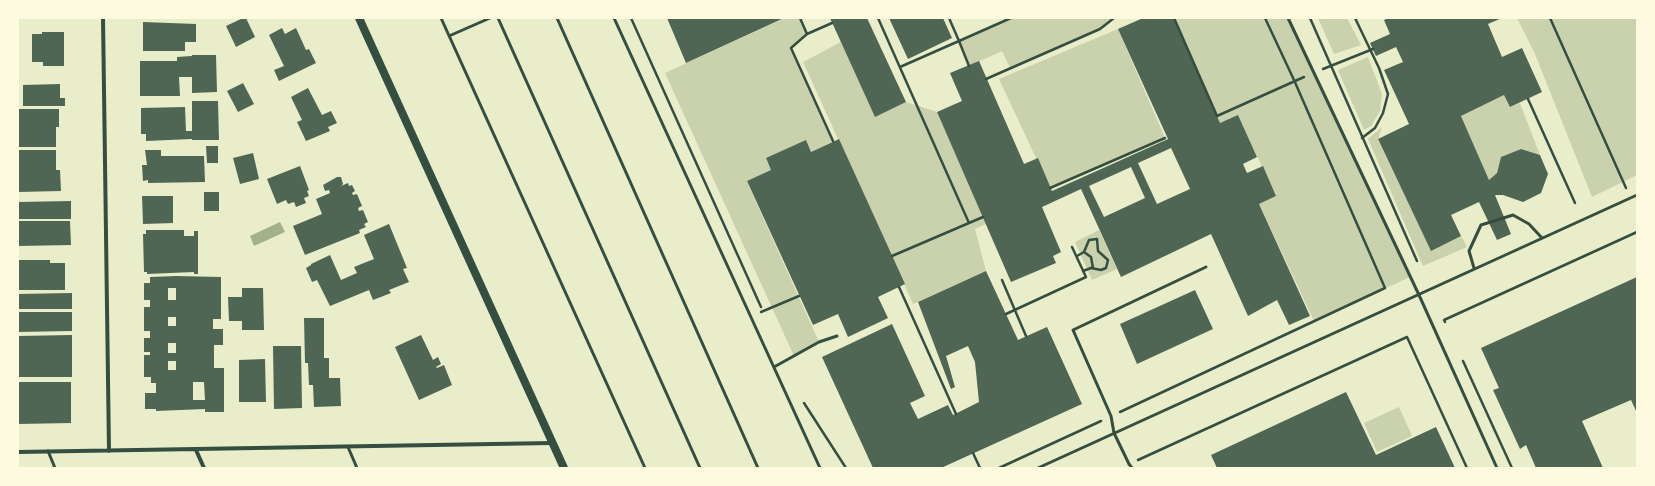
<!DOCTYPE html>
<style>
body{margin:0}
#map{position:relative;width:1655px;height:486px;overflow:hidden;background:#e9edc9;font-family:Mulish,sans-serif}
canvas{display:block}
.frame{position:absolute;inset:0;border:19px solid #fefae0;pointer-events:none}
</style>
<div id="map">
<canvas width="1655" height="486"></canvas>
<div class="frame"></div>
</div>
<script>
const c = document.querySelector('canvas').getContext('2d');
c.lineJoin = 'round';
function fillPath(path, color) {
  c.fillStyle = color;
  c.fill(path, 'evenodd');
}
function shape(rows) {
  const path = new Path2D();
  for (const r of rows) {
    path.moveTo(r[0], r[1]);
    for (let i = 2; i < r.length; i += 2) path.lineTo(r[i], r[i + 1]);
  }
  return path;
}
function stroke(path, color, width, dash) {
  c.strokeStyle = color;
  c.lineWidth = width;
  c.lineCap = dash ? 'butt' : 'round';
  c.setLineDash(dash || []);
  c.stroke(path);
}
const green = shape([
 [785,18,801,18,807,34,791,48,833,141,811,152,806,141,766,159,771,170,747,182,819,342,794,356,665,73],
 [1015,18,1114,18,1100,29,1010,68,1002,51,969,66,959,41],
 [1174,18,1288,18,1410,277,1314,321,1259,204,1276,196,1238,116,1220,123],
 [1318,18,1347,18,1361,45,1334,54],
 [1517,18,1637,18,1637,175,1592,197,1535,54],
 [1118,29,1165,138,1050,188,999,79],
 [841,42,875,116,906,102,937,112,986,224,975,229,986,271,913,304,803,62],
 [1368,57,1382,94,1380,111,1371,126,1364,130,1338,70],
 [1504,95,1510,107,1520,103,1540,155,1521,149,1501,157,1497,173,1489,180,1461,116],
 [1382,127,1378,140,1431,250,1461,236,1467,247,1423,266,1368,139],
 [1099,230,1117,269,1092,280,1075,242],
 [1399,407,1412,436,1377,452,1364,423]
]);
const water = shape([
 [280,222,285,232,254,246,250,236]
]);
const building = shape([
 [243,18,246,18,255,37,236,47,226,26],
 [667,18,784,18,686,63],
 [830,18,867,18,906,102,875,117],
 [889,18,943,18,952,38,908,59],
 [1143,18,1174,18,1220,123,1238,115,1257,157,1243,164,1247,173,1263,166,1276,196,1259,204,1310,316,1289,325,1277,300,1248,316,1211,234,1121,277,1081,189,1042,207,1061,252,1053,256,1056,263,1011,282,937,112,962,101,950,73,979,61,1024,164,1038,158,1052,191,1168,139,1118,29],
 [1171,148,1190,189,1157,204,1138,163],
 [1131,167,1145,198,1104,217,1089,186],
 [1389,18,1502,18,1488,24,1502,57,1522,48,1542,92,1510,107,1504,95,1461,116,1489,180,1497,173,1501,157,1521,149,1540,155,1548,174,1541,193,1523,202,1503,195,1495,195,1511,234,1497,240,1479,202,1451,215,1461,236,1431,251,1378,139,1409,124,1384,70,1403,62,1396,47,1376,56,1370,43,1390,34,1384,20],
 [143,22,196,24,196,42,185,42,185,51,143,51],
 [282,28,285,34,296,28,306,50,309,49,316,63,279,81,274,70,284,66,269,35],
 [42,32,64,32,64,66,43,66,43,62,32,62,32,34,42,34],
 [192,55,216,55,217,92,192,93,192,77,179,77,180,96,140,96,140,61,177,61,177,57,192,56],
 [243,83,254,104,238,112,227,91],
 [60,84,60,98,65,98,65,106,23,106,23,85],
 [308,88,322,115,331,111,337,123,328,127,330,131,306,141,297,122,302,120,291,97],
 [192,101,218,101,219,140,192,140,192,139,146,141,146,134,141,134,141,108,185,107,186,131,192,131],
 [18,109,59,109,59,127,56,127,56,147,18,147],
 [839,139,905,284,878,297,888,318,848,337,838,314,813,325,747,181,771,170,766,158,806,140,811,152],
 [206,146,218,146,218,163,207,163],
 [18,150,56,150,56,170,60,170,61,191,18,192],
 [145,150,161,150,161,156,204,156,205,182,148,183,148,180,143,181,142,165,147,165],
 [253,153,259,179,240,184,233,158],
 [300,166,309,190,307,191,309,196,304,198,306,203,296,207,294,202,288,204,286,200,277,204,267,179],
 [337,177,341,177,343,184,341,186,348,183,349,186,352,185,355,191,352,193,353,195,357,194,362,206,358,208,359,211,363,210,368,222,364,224,366,227,359,230,360,233,305,255,293,226,322,214,316,199,330,193,329,190,325,191,323,185],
 [204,192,219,192,219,211,204,211],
 [142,196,173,196,173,223,143,224],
 [71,201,71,219,18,219,18,202],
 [18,221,70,221,71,245,18,246],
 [389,224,407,268,403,269,409,282,389,290,391,293,373,300,369,290,330,306,317,280,312,282,306,268,311,265,311,264,330,255,341,280,357,273,354,267,374,259,364,235],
 [146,230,184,230,184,236,194,236,194,231,198,231,198,274,194,274,194,272,147,274,147,272,144,272,143,234,146,234],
 [19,260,50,260,50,263,65,263,65,290,19,290],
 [986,271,1018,340,1047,327,1082,404,941,468,873,468,822,357,892,324,925,396,910,403,918,419,948,405,953,415,979,402,975,362,968,346,946,356,955,387,951,389,918,302],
 [176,276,221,277,221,319,213,319,213,329,223,329,223,345,214,345,214,368,224,368,224,412,205,412,205,409,156,411,156,409,145,409,145,393,156,393,156,383,151,383,151,377,144,377,144,355,150,355,150,352,144,352,144,338,150,338,150,331,144,331,144,307,150,307,150,300,144,300,144,283,150,283,150,277],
 [168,288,176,288,176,300,168,300],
 [168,317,176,317,176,326,168,326],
 [168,343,176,343,176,353,168,353],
 [168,361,176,361,176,370,168,370],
 [193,382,204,382,205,400,193,400],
 [1637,277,1637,413,1631,400,1582,421,1603,468,1536,468,1526,445,1520,449,1493,390,1499,388,1481,348],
 [242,288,263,288,264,330,242,330,242,321,229,321,228,297,242,297],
 [1195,290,1213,329,1137,364,1120,324],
 [72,293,72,309,18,309,18,294],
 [18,312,72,312,72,331,18,332],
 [304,318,324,318,324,358,329,358,329,378,340,378,341,406,314,407,313,385,309,385,308,363,305,363],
 [72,335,72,377,18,377,18,336],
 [421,335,433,360,438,357,441,364,436,367,437,368,444,365,452,385,419,400,395,347],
 [273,346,301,346,302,408,274,409],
 [265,359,266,402,239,402,239,360],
 [18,382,71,382,71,423,18,424],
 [1346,392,1376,455,1436,427,1455,468,1217,468,1211,455]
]);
const path = shape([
 [631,18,761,307],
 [800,18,807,34,791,48,833,141],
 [878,18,969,223],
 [1174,18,1217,116,1304,77],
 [1310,18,1417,261],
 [1355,18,1379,68,1388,94,1383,113,1375,128,1362,138],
 [1550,18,1626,188],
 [807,34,832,23],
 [969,66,959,41,1011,18],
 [900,67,959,41,949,18],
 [1323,69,1373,49],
 [986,79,1100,29,1114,18],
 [1528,99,1575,203],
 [1050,188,1165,138],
 [1084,252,1091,257,1093,268],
 [892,256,983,217],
 [1077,256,1084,252,1089,240,1097,239,1098,251,1108,260,1106,268,1101,270,1091,268,1083,271],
 [1002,280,1026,336],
 [899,287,956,414],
 [761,312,799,296],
 [1006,314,1086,277,1072,247],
 [1445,322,1444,320,1637,232],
 [1463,361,1512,468],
 [804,403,846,468],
 [1120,412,1385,288,1294,80,1265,18],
 [973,453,980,468],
 [1138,460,1407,337,1467,468],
 [999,468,1101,421]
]);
const service = shape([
 [441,18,645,468],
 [498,18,700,468],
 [557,18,758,468],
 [614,18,820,468],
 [1288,18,1419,295,1497,468],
 [449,36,490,18],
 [1474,268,1469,251,1481,225,1513,215,1529,224,1542,238],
 [774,367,819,342,837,336],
 [348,447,357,468],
 [48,451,55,468],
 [1038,468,1637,195],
 [1132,468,1129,464,1114,433,1111,416,1073,330,1206,267]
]);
const minor = shape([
 [103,18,109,451],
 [196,450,204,468],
 [18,452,552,443]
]);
const secondary = shape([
 [359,18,564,468]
]);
fillPath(green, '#cad2ad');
fillPath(water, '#a3b18a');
fillPath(building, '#4f6655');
stroke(path, '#344e41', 2.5);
stroke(service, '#344e41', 3);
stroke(minor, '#344e41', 4);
stroke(secondary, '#344e41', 8);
</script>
